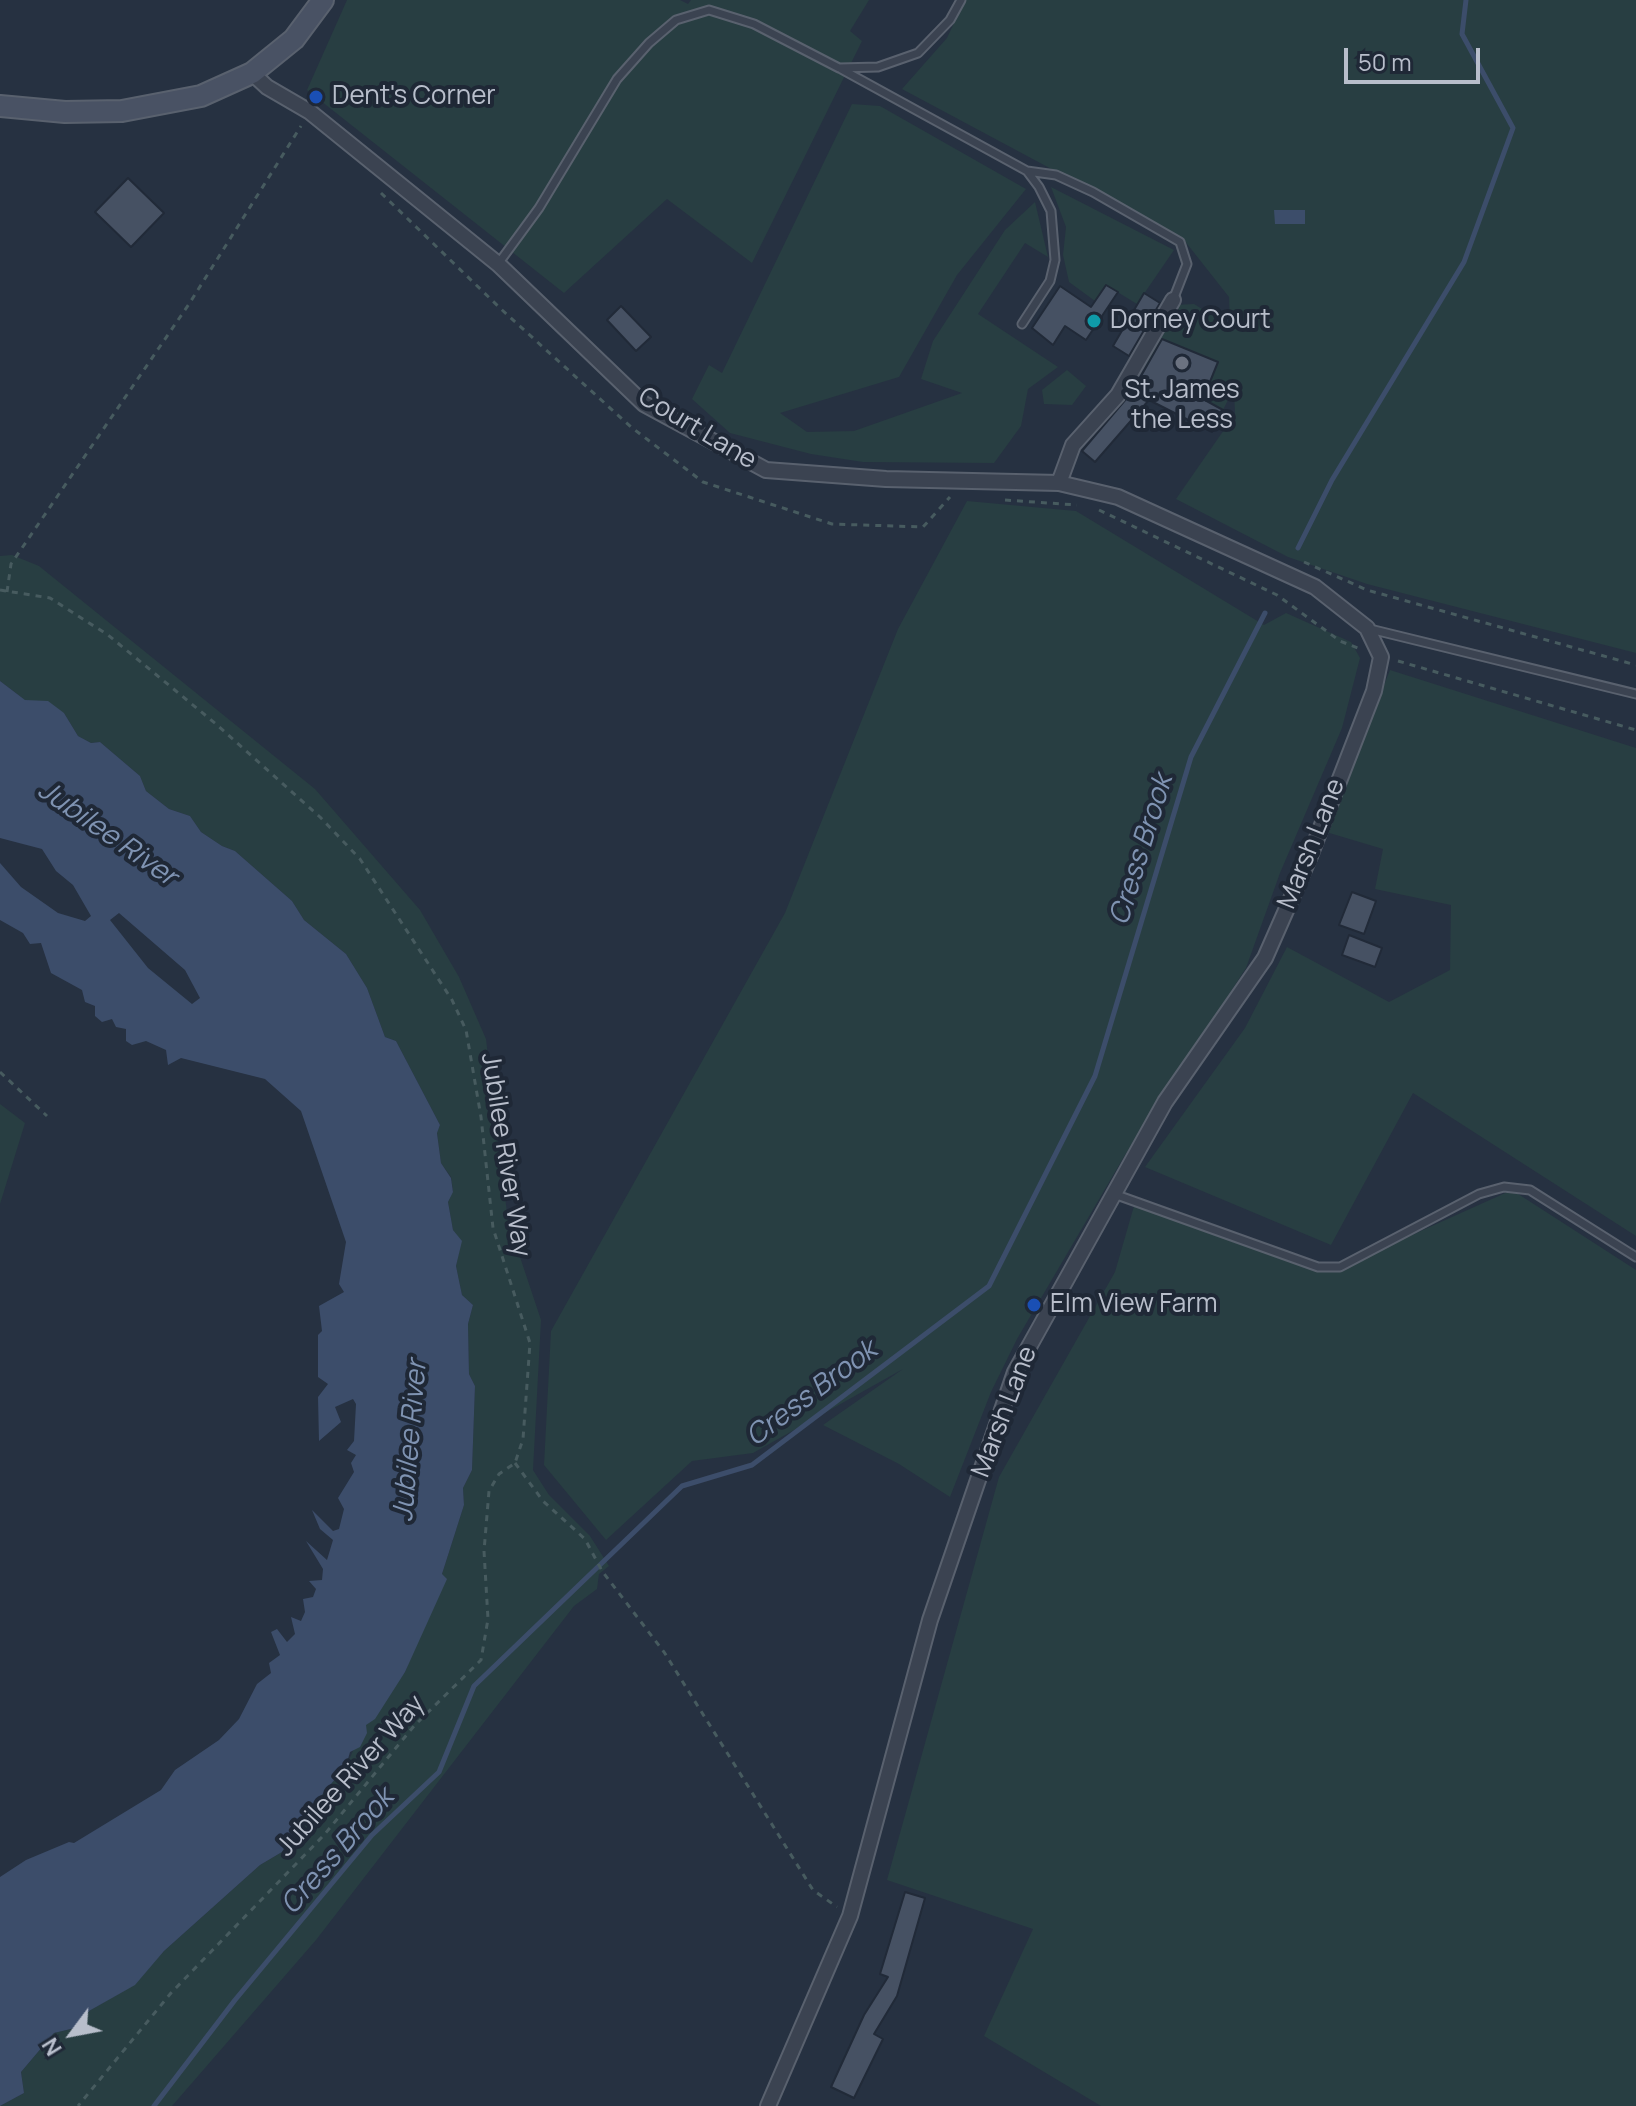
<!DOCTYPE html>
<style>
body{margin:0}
#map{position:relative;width:1636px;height:2106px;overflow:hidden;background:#263141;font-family:Manrope,sans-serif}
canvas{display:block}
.north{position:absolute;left:32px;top:1994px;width:80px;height:80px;-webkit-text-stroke:6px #1f2836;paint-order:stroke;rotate:238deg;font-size:22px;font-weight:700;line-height:32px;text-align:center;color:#b8becb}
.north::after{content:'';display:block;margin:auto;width:28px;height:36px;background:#b8becb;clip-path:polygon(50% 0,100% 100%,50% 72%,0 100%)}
.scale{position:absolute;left:1344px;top:48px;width:136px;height:36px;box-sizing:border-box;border:4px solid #b8becb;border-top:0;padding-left:10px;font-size:24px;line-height:28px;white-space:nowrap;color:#b8becb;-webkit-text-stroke:6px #1f2836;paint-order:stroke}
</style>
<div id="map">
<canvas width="1636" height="2106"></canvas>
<div class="north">N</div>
<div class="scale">50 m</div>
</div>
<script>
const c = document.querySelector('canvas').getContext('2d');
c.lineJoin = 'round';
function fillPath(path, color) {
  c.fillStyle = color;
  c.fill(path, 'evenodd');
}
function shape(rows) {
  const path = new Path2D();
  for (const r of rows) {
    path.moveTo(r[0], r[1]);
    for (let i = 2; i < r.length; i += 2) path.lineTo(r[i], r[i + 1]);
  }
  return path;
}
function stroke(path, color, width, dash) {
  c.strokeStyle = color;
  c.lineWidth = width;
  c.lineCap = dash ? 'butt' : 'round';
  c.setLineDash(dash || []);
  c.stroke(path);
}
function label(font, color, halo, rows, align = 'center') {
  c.font = font + ' Manrope,sans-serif';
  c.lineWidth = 8;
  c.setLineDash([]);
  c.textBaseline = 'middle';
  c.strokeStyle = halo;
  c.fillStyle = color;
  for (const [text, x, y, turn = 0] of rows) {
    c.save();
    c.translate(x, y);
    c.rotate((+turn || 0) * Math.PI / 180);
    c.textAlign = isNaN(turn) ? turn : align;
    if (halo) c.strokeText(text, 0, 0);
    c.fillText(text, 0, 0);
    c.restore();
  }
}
const green = shape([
 [347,0,680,0,688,4,691,0,869,0,850,31,862,41,752,263,667,199,564,293,307,90],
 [965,0,1636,0,1636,653,1367,584,1288,557,1176,499,1235,414,1234,388,1223,410,1144,369,1175,305,1194,304,1230,326,1229,297,1184,240,902,89,947,38],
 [852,104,880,106,1026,189,957,275,899,377,780,413,807,432,854,431,962,393,921,379,933,341,1005,230,1035,202,1048,257,1025,243,978,314,1058,367,1028,389,1021,426,994,463,863,462,811,454,730,433,692,399,709,365,722,373],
 [1051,187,1174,250,1137,304,1106,285,1095,301,1069,282,1063,255,1066,227],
 [1067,370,1086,386,1072,405,1044,404,1042,390],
 [967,501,1076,511,1264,625,1286,613,1351,642,1360,658,1342,728,1280,873,1246,968,1125,1155,1017,1339,991,1392,950,1497,899,1464,823,1425,903,1369,753,1453,692,1461,606,1540,544,1465,551,1331,785,913,898,629],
 [12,555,39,566,315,789,420,910,459,977,486,1039,508,1221,541,1320,533,1470,549,1495,590,1536,609,1566,599,1574,597,1589,574,1606,316,1940,172,2106,0,2106,24,2093,21,2072,54,2033,79,2027,89,2011,135,1984,164,1951,260,1865,282,1852,306,1814,346,1766,365,1725,405,1672,442,1574,464,1505,463,1488,472,1470,475,1386,469,1374,468,1324,473,1305,462,1295,456,1266,461,1241,453,1230,448,1202,453,1191,451,1177,441,1163,437,1132,440,1125,396,1041,385,1037,367,988,346,954,304,920,292,901,235,851,222,846,201,832,190,816,169,809,146,791,140,776,100,742,91,743,78,736,64,713,25,700,0,681,0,556],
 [1390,670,1636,748,1636,1236,1413,1093,1331,1245,1145,1167,1245,1028,1287,947,1389,1002,1450,970,1451,905,1375,889,1383,849,1326,832],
 [0,1104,25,1123,0,1204],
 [1512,1190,1636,1270,1636,2106,1101,2106,984,2036,1033,1929,887,1880,999,1477,1115,1272,1134,1206,1332,1271]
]);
const water = shape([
 [1274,210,1305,210,1305,224,1275,224],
 [0,681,25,700,48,701,64,713,78,736,91,743,100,742,140,776,146,791,169,809,190,816,201,832,222,846,235,851,292,901,304,920,346,954,367,988,385,1037,396,1041,440,1125,437,1133,441,1163,451,1178,453,1192,448,1202,453,1230,462,1241,456,1266,462,1295,473,1305,468,1324,469,1374,475,1386,472,1470,463,1488,464,1505,442,1574,447,1579,405,1672,375,1719,366,1725,367,1733,360,1747,350,1752,346,1766,306,1814,282,1852,260,1865,164,1951,135,1985,89,2011,79,2027,54,2033,21,2072,24,2093,0,2106,0,1877,26,1860,69,1842,74,1843,161,1790,175,1770,219,1740,239,1719,257,1684,271,1673,269,1663,280,1655,271,1632,277,1629,287,1642,295,1634,291,1617,301,1621,305,1612,303,1599,313,1597,316,1589,309,1581,322,1580,323,1569,306,1541,327,1560,333,1540,320,1529,312,1510,333,1531,339,1529,344,1509,338,1498,354,1472,351,1463,356,1455,347,1450,354,1441,356,1404,353,1399,335,1407,341,1422,319,1441,318,1397,328,1384,318,1377,318,1335,322,1331,319,1306,344,1292,339,1284,346,1242,301,1111,265,1079,181,1058,168,1065,166,1050,146,1041,132,1045,126,1041,126,1029,116,1027,112,1019,102,1022,95,1016,95,1006,85,1002,82,990,51,973,41,943,30,944,23,933,0,920,0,863,21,887,58,913,85,921,91,916,73,885,56,871,42,849,0,838],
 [119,913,185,970,200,998,192,1004,148,968,110,920]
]);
const stream = shape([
 [1298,548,1332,480,1464,262,1513,128,1462,34,1466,0],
 [154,2106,235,2000,372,1835,439,1772,474,1686,682,1486,752,1465,989,1286,1095,1076,1191,757,1265,613]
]);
const building = shape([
 [128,178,164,213,131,247,95,212,128,178],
 [1106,285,1118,292,1086,340,1065,326,1053,345,1032,328,1060,286,1091,307,1106,285],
 [1144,293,1160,303,1129,356,1113,346,1144,293],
 [621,306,651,337,636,351,607,320,621,306],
 [1162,339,1218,362,1203,399,1223,410,1212,432,1149,400,1095,462,1082,451,1132,392,1162,339],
 [1352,892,1376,901,1364,934,1339,925,1352,892],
 [1349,935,1382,948,1375,967,1342,955,1349,935],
 [905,1892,925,1898,897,1996,874,2034,883,2039,854,2098,831,2087,864,2015,888,1977,880,1974,905,1892]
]);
const path = shape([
 [381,193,501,309,631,427,703,482,832,524,923,527,950,497],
 [1005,500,1077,505],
 [1099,510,1277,595,1340,641,1360,649],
 [1304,562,1367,590,1636,665],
 [0,590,50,598,108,635,216,724,320,817,360,859,452,1000,466,1030,481,1117,493,1228,530,1343,523,1439,515,1463,499,1474,489,1491,484,1551,488,1619,481,1660,414,1726,324,1835,171,1993,78,2106],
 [7,592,11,564,189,304,301,126],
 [1398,661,1636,730],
 [0,1072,47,1116],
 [515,1463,543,1501,585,1539,602,1571,664,1652,813,1890,837,1907]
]);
const lane = shape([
 [841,69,1027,171,1039,187,1051,211,1055,260,1050,281,1022,324],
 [1027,171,1056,175,1093,192,1180,242,1187,264,1173,300],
 [498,264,539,208,617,79,649,43,676,20,709,10,754,24,839,68,878,67,918,53,950,20,961,0],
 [1370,629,1636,694],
 [1114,1194,1318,1267,1340,1267,1479,1194,1504,1187,1530,1190,1636,1257]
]);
const street = shape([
 [252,73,267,87,310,112,498,264,644,404,766,470,886,479,1059,483,1118,497,1315,587,1367,628,1381,657,1374,691,1310,856,1265,958,1165,1102,1015,1372,930,1620,850,1916,768,2106],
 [1059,483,1073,445,1118,395,1173,300]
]);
const secondary = shape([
 [0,106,65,112,122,111,201,96,252,73,294,39,323,0]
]);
const markers = [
 [316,97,8,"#1a4fb4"],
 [1094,321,8,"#0f9aa8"],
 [1182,363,8,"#6b7280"],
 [1034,1305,8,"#1a4fb4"]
];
const poiNames = [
 ["Dent's Corner",332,97],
 ["Dorney Court",1110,321],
 ["St. James",1182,391,"center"],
 ["the Less",1182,421,"center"],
 ["Elm View Farm",1050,1305]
];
const streetNames = [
 ["Court Lane",697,429,31],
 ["Marsh Lane",1312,844,-68],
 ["Jubilee River Way",505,1155,81],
 ["Marsh Lane",1005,1412,-69],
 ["Jubilee River Way",351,1776,-48]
];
const waterNames = [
 ["Jubilee River",107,834,35],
 ["Cress Brook",1142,850,-73],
 ["Cress Brook",812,1394,-37],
 ["Jubilee River",411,1441,-85],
 ["Cress Brook",338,1852,-49]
];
fillPath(green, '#283e42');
fillPath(water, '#3c4d6a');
stroke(stream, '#3c4d6a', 5);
fillPath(building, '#465163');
stroke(building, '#212a38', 2);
stroke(lane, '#59616e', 11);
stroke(street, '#59616e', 18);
stroke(secondary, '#59616e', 24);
stroke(path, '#475b5f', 3, [6, 6]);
stroke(lane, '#3b4351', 7);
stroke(street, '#3b4351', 14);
stroke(secondary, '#495264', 20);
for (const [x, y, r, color] of markers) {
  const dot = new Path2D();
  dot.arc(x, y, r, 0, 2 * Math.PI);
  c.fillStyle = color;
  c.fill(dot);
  stroke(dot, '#1f2836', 3);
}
label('26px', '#b8becb', '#1f2836', poiNames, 'left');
label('26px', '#b8becb', '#1f2836', streetNames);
label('italic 28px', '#7f93b2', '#1f2836', waterNames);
</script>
